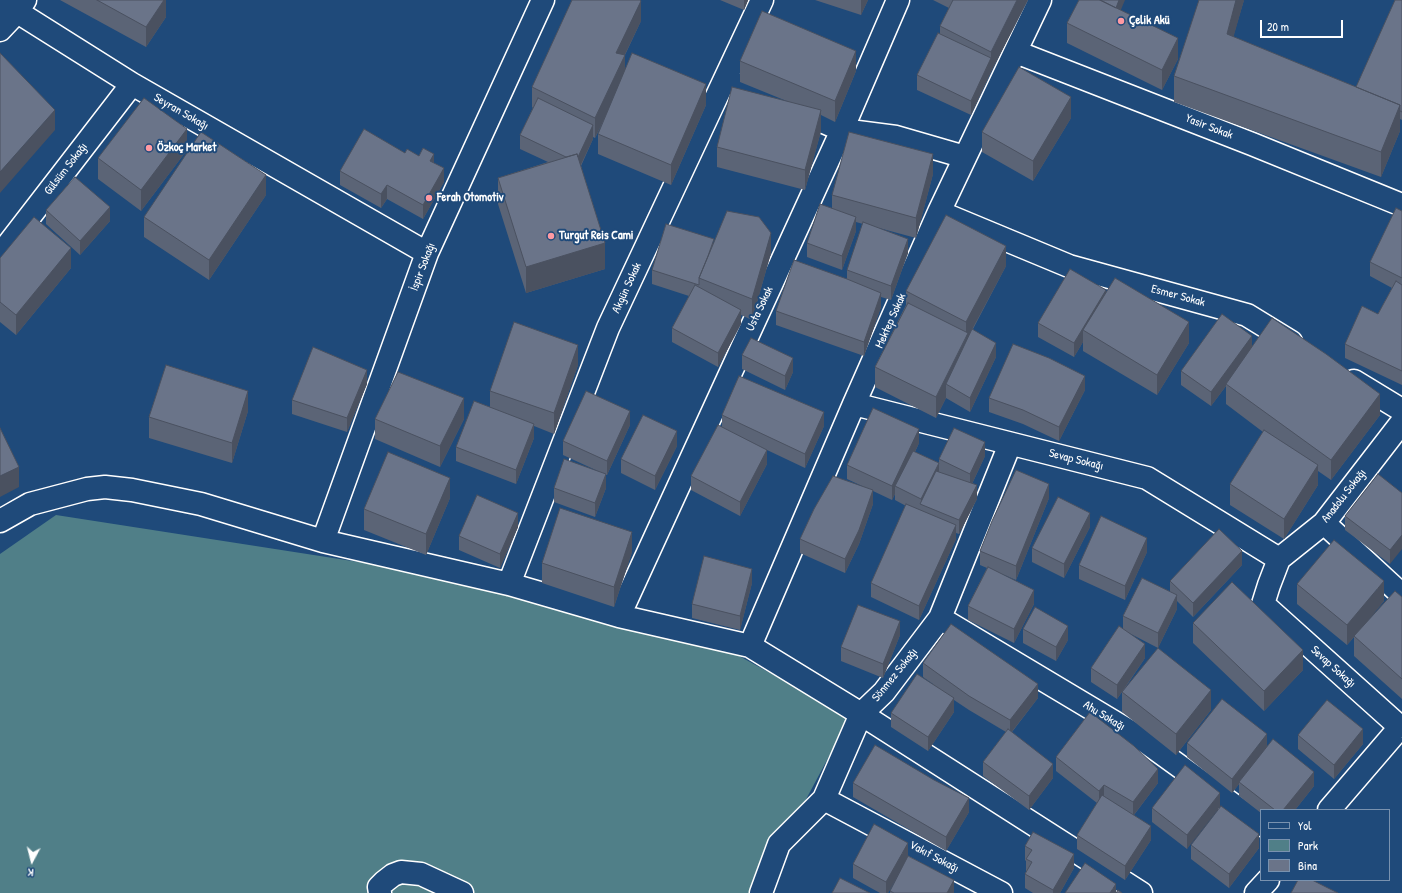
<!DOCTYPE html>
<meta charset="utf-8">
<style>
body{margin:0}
#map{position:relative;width:1402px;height:893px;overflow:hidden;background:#1f4a7a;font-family:"Patrick Hand",sans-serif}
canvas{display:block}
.legend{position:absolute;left:1260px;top:809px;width:130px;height:72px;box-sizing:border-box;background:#1f4a7a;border:1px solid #7992af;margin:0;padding:5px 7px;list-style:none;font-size:12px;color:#fff}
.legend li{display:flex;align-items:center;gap:8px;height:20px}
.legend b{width:20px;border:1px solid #7992af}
.north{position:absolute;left:12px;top:841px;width:40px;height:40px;-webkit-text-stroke:3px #1f4a7a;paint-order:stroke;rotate:187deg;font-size:11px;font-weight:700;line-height:16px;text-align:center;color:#fff}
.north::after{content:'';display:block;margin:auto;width:14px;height:18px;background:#fff;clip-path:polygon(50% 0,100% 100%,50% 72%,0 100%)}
.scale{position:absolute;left:1260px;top:20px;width:83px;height:18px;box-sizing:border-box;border:2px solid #fff;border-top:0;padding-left:5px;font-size:12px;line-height:14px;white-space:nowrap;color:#fff;-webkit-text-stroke:3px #1f4a7a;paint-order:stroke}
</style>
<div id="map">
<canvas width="1402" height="893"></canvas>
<ul class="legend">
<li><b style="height:5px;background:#1f4a7a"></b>Yol</li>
<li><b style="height:11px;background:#507f88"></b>Park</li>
<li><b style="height:11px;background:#6a7489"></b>Bina</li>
</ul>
<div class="north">K</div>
<div class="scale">20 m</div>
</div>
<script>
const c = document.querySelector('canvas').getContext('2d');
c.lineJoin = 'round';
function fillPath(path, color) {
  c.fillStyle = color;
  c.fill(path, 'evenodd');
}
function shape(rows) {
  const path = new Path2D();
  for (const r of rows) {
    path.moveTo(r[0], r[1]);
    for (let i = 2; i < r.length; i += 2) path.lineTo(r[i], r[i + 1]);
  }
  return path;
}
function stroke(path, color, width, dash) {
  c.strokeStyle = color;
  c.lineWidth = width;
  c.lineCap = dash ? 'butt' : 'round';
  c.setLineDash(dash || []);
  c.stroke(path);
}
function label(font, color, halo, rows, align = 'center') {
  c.font = font + ' "Patrick Hand",sans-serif';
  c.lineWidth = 4;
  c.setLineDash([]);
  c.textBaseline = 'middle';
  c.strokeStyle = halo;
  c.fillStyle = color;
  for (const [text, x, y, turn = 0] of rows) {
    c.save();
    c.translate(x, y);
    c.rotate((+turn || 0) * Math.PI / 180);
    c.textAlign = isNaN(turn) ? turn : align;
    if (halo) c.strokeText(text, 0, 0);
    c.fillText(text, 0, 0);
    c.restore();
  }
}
const green = shape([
 [56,515,378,565,721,646,850,717,756,893,0,893,0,554]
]);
const minor = shape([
 [0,1,132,84,427,253],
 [0,30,17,12,25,0],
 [1016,52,1252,144,1402,205],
 [725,79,842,130,896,137,965,157],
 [939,212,1069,266,1247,315,1291,342],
 [0,255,132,84],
 [1354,381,1402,410],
 [854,404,1147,478,1279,559],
 [0,521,30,504,87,489,105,487,132,490,201,504,323,541,509,584,619,616,750,646,861,714,1141,893],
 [1324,523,1402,595],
 [323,541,427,253,543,0],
 [509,584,608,328,762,0],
 [619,616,842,130,898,0],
 [940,618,1139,737,1261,825],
 [750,646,854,404,939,212,1040,0],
 [1400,727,1263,604,1269,585,1279,559,1324,523,1402,422],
 [824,799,1001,893],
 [1329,810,1402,725],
 [380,893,379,887,384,882,393,875,401,872,421,874,462,893],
 [761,893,779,844,824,799,861,714,884,692,940,618,1010,444],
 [1256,893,1268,880]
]);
const wall = shape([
 [60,0,166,0,166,17,146,47],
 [720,0,748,0,744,10],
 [815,0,868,0,861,15],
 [933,0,1028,0,991,72,971,115,917,90,917,75,940,34,940,26,949,8],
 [1244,0,1233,37,1356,87,1402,0,1402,120,1400,119,1400,131,1381,177,1174,102,1174,76],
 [1121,10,1178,59,1162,90,1067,43,1067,23],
 [641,21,625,55,625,69,706,105,671,185,598,154,598,134,602,124,595,138,593,137,593,139,581,166,605,269,526,293,498,204,498,178,548,162,520,149,520,135,533,108,532,107,532,87],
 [740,61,856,71,835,122,821,115,821,131,805,190,717,167,717,147,789,102,740,82],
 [1071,118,1033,181,982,152,982,132],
 [187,150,141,211,98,179,98,158],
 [405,153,419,156,434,163,444,182,423,219,387,199,381,208,340,185,340,171],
 [933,174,916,238,879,228,908,253,891,300,881,297,881,307,864,356,776,325,776,311,847,279,847,270,863,224,856,222,856,231,842,270,807,257,807,243,832,208,832,195],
 [266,195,209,280,144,237,144,217],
 [46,210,110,221,80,255,46,224],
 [1402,211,1402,385,1345,358,1345,344,1378,314,1392,288,1370,276,1370,262],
 [714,243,771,253,752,320,741,315,741,324,718,367,672,342,672,328,689,296,652,284,652,270],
 [0,258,71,268,16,335,0,322],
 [1006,266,973,329,996,357,970,412,946,398,936,418,875,387,875,367,906,305,906,291],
 [1106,293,1189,343,1157,395,1083,351,1083,342,1074,357,1038,337,1038,323],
 [1252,346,1380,415,1331,480,1318,471,1318,485,1284,539,1230,505,1230,484,1263,432,1226,404,1226,386,1211,406,1181,385,1181,371],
 [742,355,793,372,785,390,742,369],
 [578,365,554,434,534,426,534,438,516,484,456,461,456,447,490,407,490,391],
 [367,384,347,432,292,414,292,400],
 [1085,390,1059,441,1023,424,989,412,989,398],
 [248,411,232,463,149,438,149,417],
 [722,415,824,426,805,468,767,450,767,464,740,516,691,490,691,476,722,427],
 [375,419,464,419,440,467,375,439],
 [630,425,607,475,606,475,606,488,595,517,554,502,554,488,600,472,563,455,563,441],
 [919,443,915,452,939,463,939,472,939,459,985,456,972,484,977,499,959,534,956,533,956,539,919,620,871,597,871,583,906,506,895,500,895,494,892,500,873,491,873,504,859,544,845,573,800,553,800,539,862,486,847,479,847,465],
 [677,446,655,490,621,473,621,459],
 [1402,493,1390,564,1345,530,1345,516],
 [450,498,426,555,364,530,364,509],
 [1049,498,1016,580,1002,574,1034,604,1014,643,968,620,968,606,987,568,980,565,980,551],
 [518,527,500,568,459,550,459,536],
 [1090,527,1064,578,1032,562,1032,548],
 [632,552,614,607,542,583,542,563],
 [1147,552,1125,600,1079,579,1079,565],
 [1242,565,1193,617,1177,601,1177,609,1158,648,1129,633,1145,658,1123,691,1211,710,1176,755,1122,712,1122,692,1117,699,1091,682,1091,668,1123,629,1123,616,1170,592,1170,581],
 [752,583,740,630,692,618,692,604],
 [1297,584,1384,601,1367,621,1402,597,1402,699,1354,656,1354,637,1347,645,1297,604],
 [1193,623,1303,670,1264,711,1193,643],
 [1023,629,1068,640,1056,661,1023,643],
 [900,635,883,678,841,661,841,647],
 [923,663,1038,698,1012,732,1053,778,1029,810,983,776,983,762,1006,732,969,710,954,700,954,712,928,751,891,727,891,713,933,684,923,677],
 [1298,735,1363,744,1334,779,1298,749],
 [1187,743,1267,747,1314,786,1295,810,1261,810,1261,813,1239,796,1239,784,1232,793,1187,757],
 [1056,757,1158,783,1134,815,1151,840,1125,880,1077,849,1077,835,1097,803,1056,771],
 [853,783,969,812,946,851,853,797],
 [1220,793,1187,849,1152,822,1152,808],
 [1191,845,1259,848,1229,888,1191,859],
 [1025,846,1074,868,1060,893,1033,893,1025,888,1025,874,1026,872,1026,861,1025,860],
 [908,857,954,893,890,893,890,891,907,858,888,893,880,893,853,878,853,864]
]);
const shadedWall = shape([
 [164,0,166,0,166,17,146,47,146,27],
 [744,0,748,0,744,10],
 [861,0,868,0,861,15],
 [1017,0,1028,0,991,72,971,115,971,101,991,58,991,52],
 [1119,0,1125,0,1115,24,1115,10],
 [1236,0,1244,0,1227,60,1227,34],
 [641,1,641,21,616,73,616,53],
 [1178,38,1178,59,1162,90,1162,70],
 [856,51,856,71,835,122,835,101],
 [625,55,625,75,595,138,595,118],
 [706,84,706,105,671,185,671,165],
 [1071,97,1071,118,1033,181,1033,161],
 [1400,105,1400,131,1381,177,1381,152],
 [55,110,55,130,0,193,0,172],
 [821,110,821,131,805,190,805,170],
 [593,125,593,139,576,175,576,161],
 [187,129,187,150,141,211,141,190],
 [434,154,434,168,430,161],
 [933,154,933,174,916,238,916,218],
 [444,168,444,182,423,219,423,205],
 [266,175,266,195,209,280,209,260],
 [387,185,387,199,381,208,381,194],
 [110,207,110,221,80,255,80,241],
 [856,217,856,231,842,270,842,256],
 [771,233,771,253,752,320,752,299],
 [908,239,908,253,891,300,891,286],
 [605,243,605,269,526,293,526,267],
 [1006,246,1006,266,968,337,946,384,946,398,936,418,936,397,966,338,966,322],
 [71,248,71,268,16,335,16,315],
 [1106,290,1106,304,1083,330,1083,342,1074,357,1074,343],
 [881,293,881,307,864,356,864,342],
 [741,310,741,324,718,367,718,353],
 [1189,322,1189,343,1157,395,1157,375],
 [1252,336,1252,350,1226,384,1226,386,1211,406,1211,392],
 [996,343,996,357,970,412,970,398],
 [578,345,578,365,554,434,554,413],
 [793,358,793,372,785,390,785,376],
 [367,370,367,384,347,432,347,418],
 [1085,376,1085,390,1059,441,1059,427],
 [248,391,248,411,232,463,232,443],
 [1380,394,1380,415,1331,480,1331,460],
 [464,398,464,419,440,467,440,446],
 [630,411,630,425,607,475,607,461],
 [824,412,824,426,805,468,805,454],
 [534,424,534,438,516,484,516,470],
 [919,429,919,443,898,488,895,486,895,494,892,500,892,486],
 [677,431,677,446,655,490,655,476],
 [985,442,985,456,970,488,970,474],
 [767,450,767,464,740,516,740,502],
 [939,463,939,477,921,505,921,499],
 [1318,465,1318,485,1284,539,1284,519],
 [19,467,19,487,0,497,0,476],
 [606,474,606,488,595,517,595,503],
 [450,478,450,498,426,555,426,534],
 [1049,484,1049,498,1016,580,1016,566],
 [977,485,977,499,959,534,959,520],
 [873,490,873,504,859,544,845,573,845,559],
 [518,513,518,527,500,568,500,554],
 [1090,513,1090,527,1064,578,1064,564],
 [956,525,956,539,919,620,919,606],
 [632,532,632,552,614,607,614,587],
 [1402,535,1402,549,1390,564,1390,550],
 [1147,538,1147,552,1125,600,1125,586],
 [1242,551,1242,565,1193,617,1193,603],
 [752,569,752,583,740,630,740,616],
 [1384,581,1384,601,1355,637,1354,636,1354,637,1347,645,1347,625],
 [1034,590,1034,604,1014,643,1014,629],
 [1177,595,1177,609,1158,648,1158,633],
 [900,621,900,635,883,678,883,664],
 [1068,626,1068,640,1056,661,1056,647],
 [1145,644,1145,658,1117,699,1117,685],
 [1303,650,1303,670,1264,711,1264,691],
 [1038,684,1038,698,1010,734,1010,720],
 [1211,690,1211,710,1176,755,1176,734],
 [954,698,954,712,928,751,928,737],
 [1363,729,1363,744,1334,779,1334,765],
 [1267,734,1267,748,1239,782,1239,784,1232,793,1232,779],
 [1053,764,1053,778,1029,810,1029,796],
 [1158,769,1158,783,1133,816,1133,802],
 [1314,772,1314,786,1295,810,1283,810],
 [1104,785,1104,799,1099,805,1099,791],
 [1220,793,1220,807,1187,849,1187,835],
 [969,798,969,812,946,851,946,837],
 [1151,826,1151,840,1125,880,1125,866],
 [1259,834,1259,848,1229,888,1229,874],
 [908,843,908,857,888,893,886,893,886,882],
 [1074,854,1074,868,1060,893,1053,893,1053,890],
 [954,880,954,893,947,893],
 [1116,884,1116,893,1110,893]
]);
const building = shape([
 [97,0,164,0,146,27,97,0],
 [572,0,640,0,641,1,616,53,625,55,595,118,532,87,572,0],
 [953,0,1017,0,991,52,940,26,953,0],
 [1079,0,1100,0,1178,38,1162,70,1067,23,1079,0],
 [1100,0,1119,0,1116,8,1100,0],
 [1199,0,1236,0,1227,34,1400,105,1381,152,1174,76,1199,0],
 [1395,0,1402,0,1402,112,1400,111,1400,105,1356,87,1395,0],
 [762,11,856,51,835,101,740,61,762,11],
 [938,33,991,58,971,101,917,75,938,33],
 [0,53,55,110,0,172,0,53],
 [632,53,706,84,671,165,598,134,632,53],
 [1019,67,1071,97,1033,161,982,132,1019,67],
 [732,87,821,110,805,170,717,147,732,87],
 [144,98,187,129,141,190,98,158,144,98],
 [538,98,593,125,578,157,577,154,566,157,520,135,538,98],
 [364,129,405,153,407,149,419,156,423,148,434,154,430,161,444,168,423,205,387,185,381,194,340,171,364,129],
 [201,132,266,175,209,260,144,217,201,132],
 [849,132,933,154,916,218,832,195,849,132],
 [577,154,605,243,526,267,498,178,577,154],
 [75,177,110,207,80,241,46,210,75,177],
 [820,204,856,217,842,256,807,243,820,204],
 [1396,208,1402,211,1402,278,1370,262,1396,208],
 [727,211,759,217,771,233,752,299,699,278,727,211],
 [946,215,1006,246,966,322,906,291,946,215],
 [34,217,71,248,16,315,0,302,0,258,34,217],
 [863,222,908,239,891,286,847,270,863,222],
 [666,224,714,239,708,256,699,278,699,285,652,270,666,224],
 [794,260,847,279,881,293,864,342,776,311,794,260],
 [1070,269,1106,290,1074,343,1038,323,1070,269],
 [1115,278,1189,322,1157,375,1083,330,1115,278],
 [1396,281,1402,285,1402,371,1345,344,1362,306,1378,314,1396,281],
 [695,285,741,310,718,353,672,328,695,285],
 [908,303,968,333,936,397,875,367,908,303],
 [1222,314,1252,336,1211,392,1181,371,1222,314],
 [1272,318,1326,354,1380,394,1331,460,1226,384,1272,318],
 [514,322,578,345,554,413,490,391,514,322],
 [972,329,996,343,970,398,946,384,972,329],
 [751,338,793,358,785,376,742,355,751,338],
 [1013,344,1049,358,1085,376,1059,427,1023,410,989,398,1013,344],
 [313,347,367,370,347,418,292,400,313,347],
 [166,365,248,391,232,443,149,417,166,365],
 [398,372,464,398,440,446,375,419,398,372],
 [739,376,824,412,805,454,722,415,739,376],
 [586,391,630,411,607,461,563,441,586,391],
 [474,401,534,424,516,470,456,447,474,401],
 [873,408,919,429,892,486,847,465,873,408],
 [643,415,677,431,655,476,621,459,643,415],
 [718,425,767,450,740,502,691,476,718,425],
 [0,428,19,467,0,476,0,428],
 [954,428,985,442,970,474,939,459,954,428],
 [1264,430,1318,465,1284,519,1230,484,1264,430],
 [913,451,939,463,921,499,895,486,913,451],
 [388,452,450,478,426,534,364,509,388,452],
 [564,459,606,474,595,503,554,488,564,459],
 [1016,470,1049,484,1016,566,980,551,992,521,1016,470],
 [936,471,977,485,959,520,920,504,936,471],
 [1378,474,1402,493,1402,535,1390,550,1345,516,1378,474],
 [833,476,873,490,859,530,845,559,800,539,814,509,833,476],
 [477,495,518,513,500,554,459,536,477,495],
 [1058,497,1090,513,1064,564,1032,548,1058,497],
 [906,504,956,525,919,606,871,583,906,504],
 [560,508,632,532,614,587,542,563,560,508],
 [1101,516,1147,538,1125,586,1079,565,1101,516],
 [1219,529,1242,551,1193,603,1170,581,1219,529],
 [1334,540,1384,581,1347,625,1297,584,1334,540],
 [704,556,752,569,740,616,692,604,704,556],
 [988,567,1034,590,1014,629,968,606,988,567],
 [1142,578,1177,595,1158,633,1123,616,1142,578],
 [1232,582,1303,650,1264,691,1193,623,1232,582],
 [1395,591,1402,597,1402,679,1354,636,1395,591],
 [858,605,900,621,883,664,841,647,858,605],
 [1035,607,1068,626,1056,647,1023,629,1035,607],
 [951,624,1038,684,1010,720,969,696,923,663,951,624],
 [1119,626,1145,644,1117,685,1091,668,1119,626],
 [1158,648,1211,690,1176,734,1122,692,1158,648],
 [917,674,954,698,928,737,891,713,917,674],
 [1222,699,1267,734,1232,779,1187,743,1222,699],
 [1327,700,1363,729,1334,765,1298,735,1327,700],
 [1090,712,1134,746,1158,769,1133,802,1104,785,1099,791,1056,757,1090,712],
 [1008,729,1053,764,1029,796,983,762,1008,729],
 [1273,739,1314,772,1283,810,1275,810,1239,782,1273,739],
 [875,745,934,780,969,798,946,837,853,783,875,745],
 [1185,765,1220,793,1187,835,1152,808,1185,765],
 [1102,795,1151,826,1125,866,1077,835,1102,795],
 [1221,806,1259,834,1229,874,1191,845,1221,806],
 [874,824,908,843,886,882,853,864,874,824],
 [1033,832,1074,854,1053,890,1025,874,1032,862,1026,859,1032,850,1025,846,1033,832],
 [908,856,954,880,947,893,894,893,890,891,908,856],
 [1085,863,1116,884,1110,893,1065,893,1085,863],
 [840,878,870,893,832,893,840,878],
 [1298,880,1312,880,1338,893,1291,893,1298,880],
 [1118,890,1122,893,1116,893,1118,890]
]);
const markers = [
 [1121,21,4,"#ff9aa2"],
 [149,148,4,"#ff9aa2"],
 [429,198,4,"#ff9aa2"],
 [551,236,4,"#ff9aa2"]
];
const poiNames = [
 ["Çelik Akü",1129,21],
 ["Özkoç Market",157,148],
 ["Ferah Otomotiv",437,198],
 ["Turgut Reis Cami",559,236]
];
const streetNames = [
 ["Seyran Sokağı",181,112,30],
 ["Yasir Sokak",1209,127,21],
 ["Gülsüm Sokağı",66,169,-52],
 ["İspir Sokağı",423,267,-69],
 ["Akgün Sokak",627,288,-65],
 ["Esmer Sokak",1178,296,15],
 ["Usta Sokak",760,309,-65],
 ["Mektep Sokak",891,321,-66],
 ["Sevap Sokağı",1076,460,14],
 ["Anadolu Sokağı",1344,496,-52],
 ["Sevap Sokağı",1333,667,42],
 ["Sönmez Sokağı",895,675,-51],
 ["Ahu Sokağı",1104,716,31],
 ["Vakıf Sokağı",934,857,28]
];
fillPath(green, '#507f88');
stroke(minor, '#fff', 25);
stroke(minor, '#1f4a7a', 22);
fillPath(wall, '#5b6476');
fillPath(shadedWall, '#4a5160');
fillPath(building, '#6a7489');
stroke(building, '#4a5160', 1);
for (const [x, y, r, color] of markers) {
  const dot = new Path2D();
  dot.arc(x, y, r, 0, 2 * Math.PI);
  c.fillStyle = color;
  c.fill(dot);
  stroke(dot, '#1f4a7a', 1.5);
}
label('bold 12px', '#fff', '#1f4a7a', poiNames, 'left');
label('12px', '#fff', '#1f4a7a', streetNames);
</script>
